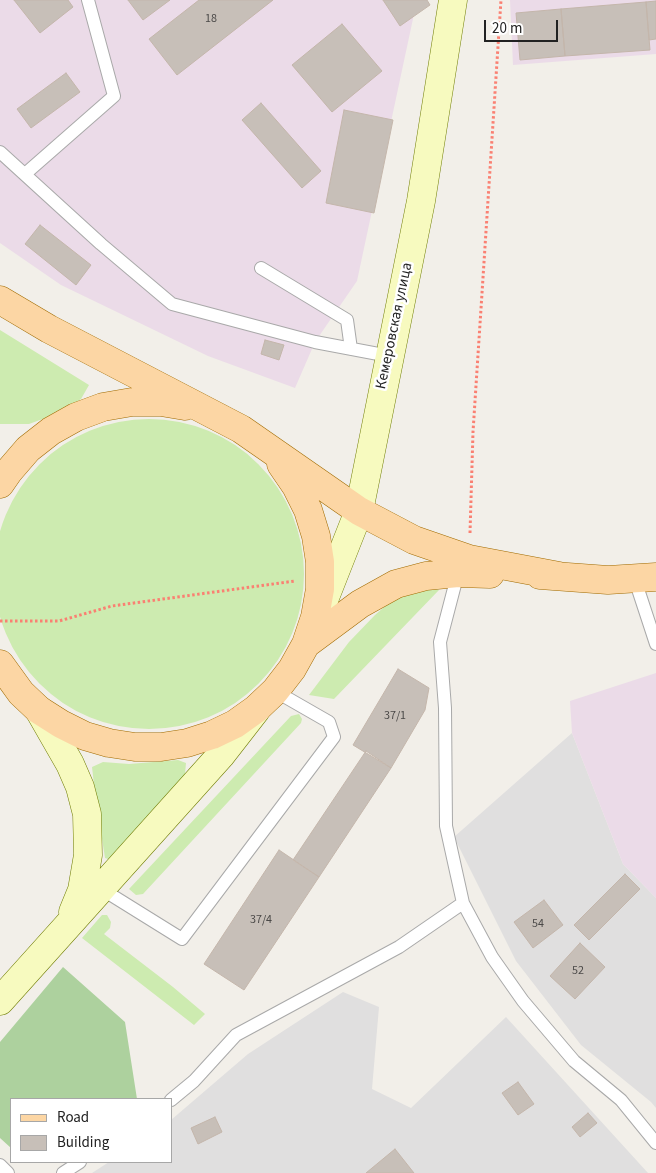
<!DOCTYPE html>
<meta charset="utf-8">
<style>
body{margin:0}
#map{position:relative;width:656px;height:1173px;overflow:hidden;background:#f2efe9;font-family:"Source Sans 3",sans-serif}
canvas{display:block}
.legend{position:absolute;left:10px;top:1098px;width:162px;height:65px;box-sizing:border-box;background:#fff;border:1px solid #a7a7a7;margin:0;padding:6px 9px;list-style:none;font-size:15px;color:#222}
.legend li{display:flex;align-items:center;gap:10px;height:25px}
.legend b{width:25px;border:1px solid #a7a7a7}
.scale{position:absolute;left:484px;top:20px;width:74px;height:22px;box-sizing:border-box;border:2px solid #222;border-top:0;padding-left:6px;font-size:15px;line-height:18px;white-space:nowrap;color:#222;-webkit-text-stroke:4px #fff;paint-order:stroke}
</style>
<div id="map">
<canvas width="656" height="1173"></canvas>
<ul class="legend">
<li><b style="height:6px;background:#fcd6a4"></b>Road</li>
<li><b style="height:14px;background:#c7bfb8"></b>Building</li>
</ul>
<div class="scale">20 m</div>
</div>
<script>
const c = document.querySelector('canvas').getContext('2d');
c.lineJoin = 'round';
function fillPath(path, color) {
  c.fillStyle = color;
  c.fill(path, 'evenodd');
}
function shape(rows) {
  const path = new Path2D();
  for (const r of rows) {
    if (r.length === 3) {
      path.moveTo(r[0] + r[2], r[1]);
      path.arc(r[0], r[1], r[2], 0, 2 * Math.PI);
      continue;
    }
    path.moveTo(r[0], r[1]);
    for (let i = 2; i < r.length; i += 2) path.lineTo(r[i], r[i + 1]);
  }
  return path;
}
function stroke(path, color, width, dash) {
  c.strokeStyle = color;
  c.lineWidth = width;
  c.lineCap = dash ? 'butt' : 'round';
  c.setLineDash(dash || []);
  c.stroke(path);
}
function label(font, color, halo, rows, align = 'center') {
  c.font = font + ' "Source Sans 3",sans-serif';
  c.lineWidth = 5;
  c.setLineDash([]);
  c.textBaseline = 'middle';
  c.strokeStyle = halo;
  c.fillStyle = color;
  for (const [text, x, y, turn = 0] of rows) {
    c.save();
    c.translate(x, y);
    c.rotate((+turn || 0) * Math.PI / 180);
    c.textAlign = isNaN(turn) ? turn : align;
    if (halo) c.strokeText(text, 0, 0);
    c.fillText(text, 0, 0);
    c.restore();
  }
}
const residential = shape([
 [572,733,623,864,656,898,656,1108,651,1102,581,1045,516,961,454,837],
 [343,992,379,1007,372,1089,411,1108,506,1017,648,1173,92,1173,109,1162,171,1162,171,1120,248,1054]
]);
const industrial = shape([
 [0,0,417,0,357,281,315,342,295,388,208,356,61,285,0,243],
 [510,0,656,0,656,54,513,65],
 [656,673,656,898,623,864,572,733,570,701]
]);
const grass = shape([
 [0,330,89,385,81,399,62,412,29,424,0,424],
 [149,574,155],
 [430,587,439,590,334,699,309,695,349,642,375,615,390,602,406,593],
 [299,714,302,719,301,723,143,894,136,895,129,889,291,716],
 [178,760,186,763,185,774,178,785,111,860,105,858,95,793,92,767,103,762,129,764],
 [102,915,107,915,111,922,110,928,104,934,173,987,205,1014,194,1025,82,938]
]);
const forest = shape([
 [63,967,125,1022,137,1099,11,1099,11,1148,0,1138,0,1042]
]);
const building = shape([
 [14,0,68,0,73,7,40,33,14,0],
 [128,0,170,0,143,20,128,0],
 [199,0,273,0,177,75,149,39,199,0],
 [383,0,427,0,430,5,400,26,383,0],
 [656,1,656,39,649,40,646,2,656,1],
 [646,2,650,50,565,56,561,9,646,2],
 [561,9,565,56,520,60,516,13,561,9],
 [342,24,382,71,332,112,292,65,342,24],
 [66,73,80,92,31,128,17,109,66,73],
 [261,103,321,171,302,188,242,120,261,103],
 [344,110,393,120,374,213,326,203,344,110],
 [40,225,91,265,76,285,25,244,40,225],
 [265,340,284,345,279,360,261,354,265,340],
 [398,669,429,688,425,710,391,768,353,745,398,669],
 [366,751,391,768,319,877,293,860,366,751],
 [279,850,319,877,244,990,204,964,279,850],
 [625,874,640,889,589,940,574,925,625,874],
 [544,900,563,925,533,948,514,922,544,900],
 [580,943,605,967,575,999,550,976,580,943],
 [518,1082,534,1104,518,1115,502,1093,518,1082],
 [588,1113,597,1123,580,1137,572,1127,588,1113],
 [215,1117,222,1132,198,1144,191,1128,215,1117],
 [395,1149,414,1173,366,1173,395,1149]
]);
const path = shape([
 [470,533,473,432,501,0],
 [0,621,59,621,112,606,295,581]
]);
const lane = shape([
 [0,152,101,244,172,304,315,342,389,356],
 [25,174,114,96,88,0],
 [261,268,347,320,351,349],
 [458,573,440,642,445,708,446,826,463,903,492,957,523,1001,574,1061,621,1100,656,1143],
 [635,580,656,644],
 [100,888,182,939,334,737,329,722,275,691],
 [171,1100,194,1081,236,1035,399,947,463,903],
 [0,1165,8,1173],
 [63,1173,80,1162]
]);
const secondary = shape([
 [320,610,359,511,421,201,453,0],
 [39,710,70,764,80,787,87,814,88,855,82,890,73,912],
 [0,1001,221,755,256,710]
]);
const primary = shape([
 [0,300,49,329,241,429,359,511,414,540,469,559,559,576],
 [0,484,9,471,28,449,51,431,76,417,103,407,132,402,161,402,185,406],
 [540,575,608,580,656,577],
 [306,644,360,604,396,584,426,576,458,573,490,574],
 [0,664,21,693,39,710,61,724,85,736,109,743,135,747,161,747,187,743,212,735,235,724,256,709,275,691,292,669,306,644,315,617,320,589,320,562,316,536,308,510,296,486,281,464]
]);
const numberNames = [
 ["18",211,19],
 ["37/1",395,716],
 ["37/4",261,920],
 ["54",538,924],
 ["52",578,971]
];
const streetNames = [
 ["Кемеровская улица",395,326,-78]
];
fillPath(residential, '#e0dfdf');
fillPath(industrial, '#ebdbe8');
fillPath(grass, '#cdebb0');
fillPath(forest, '#add19e');
fillPath(building, '#c7bfb8');
stroke(building, '#c4b6ab', 1);
stroke(lane, '#a9a9a9', 14);
stroke(secondary, '#707d05', 29);
stroke(primary, '#a06b00', 29);
stroke(path, '#fa8072', 3, [2.5, 2.5]);
stroke(lane, '#fff', 12);
stroke(secondary, '#f7fabf', 28);
stroke(primary, '#fcd6a4', 28);
label('12px', '#4b4948', null, numberNames);
label('15px', '#222', '#fff', streetNames);
</script>
